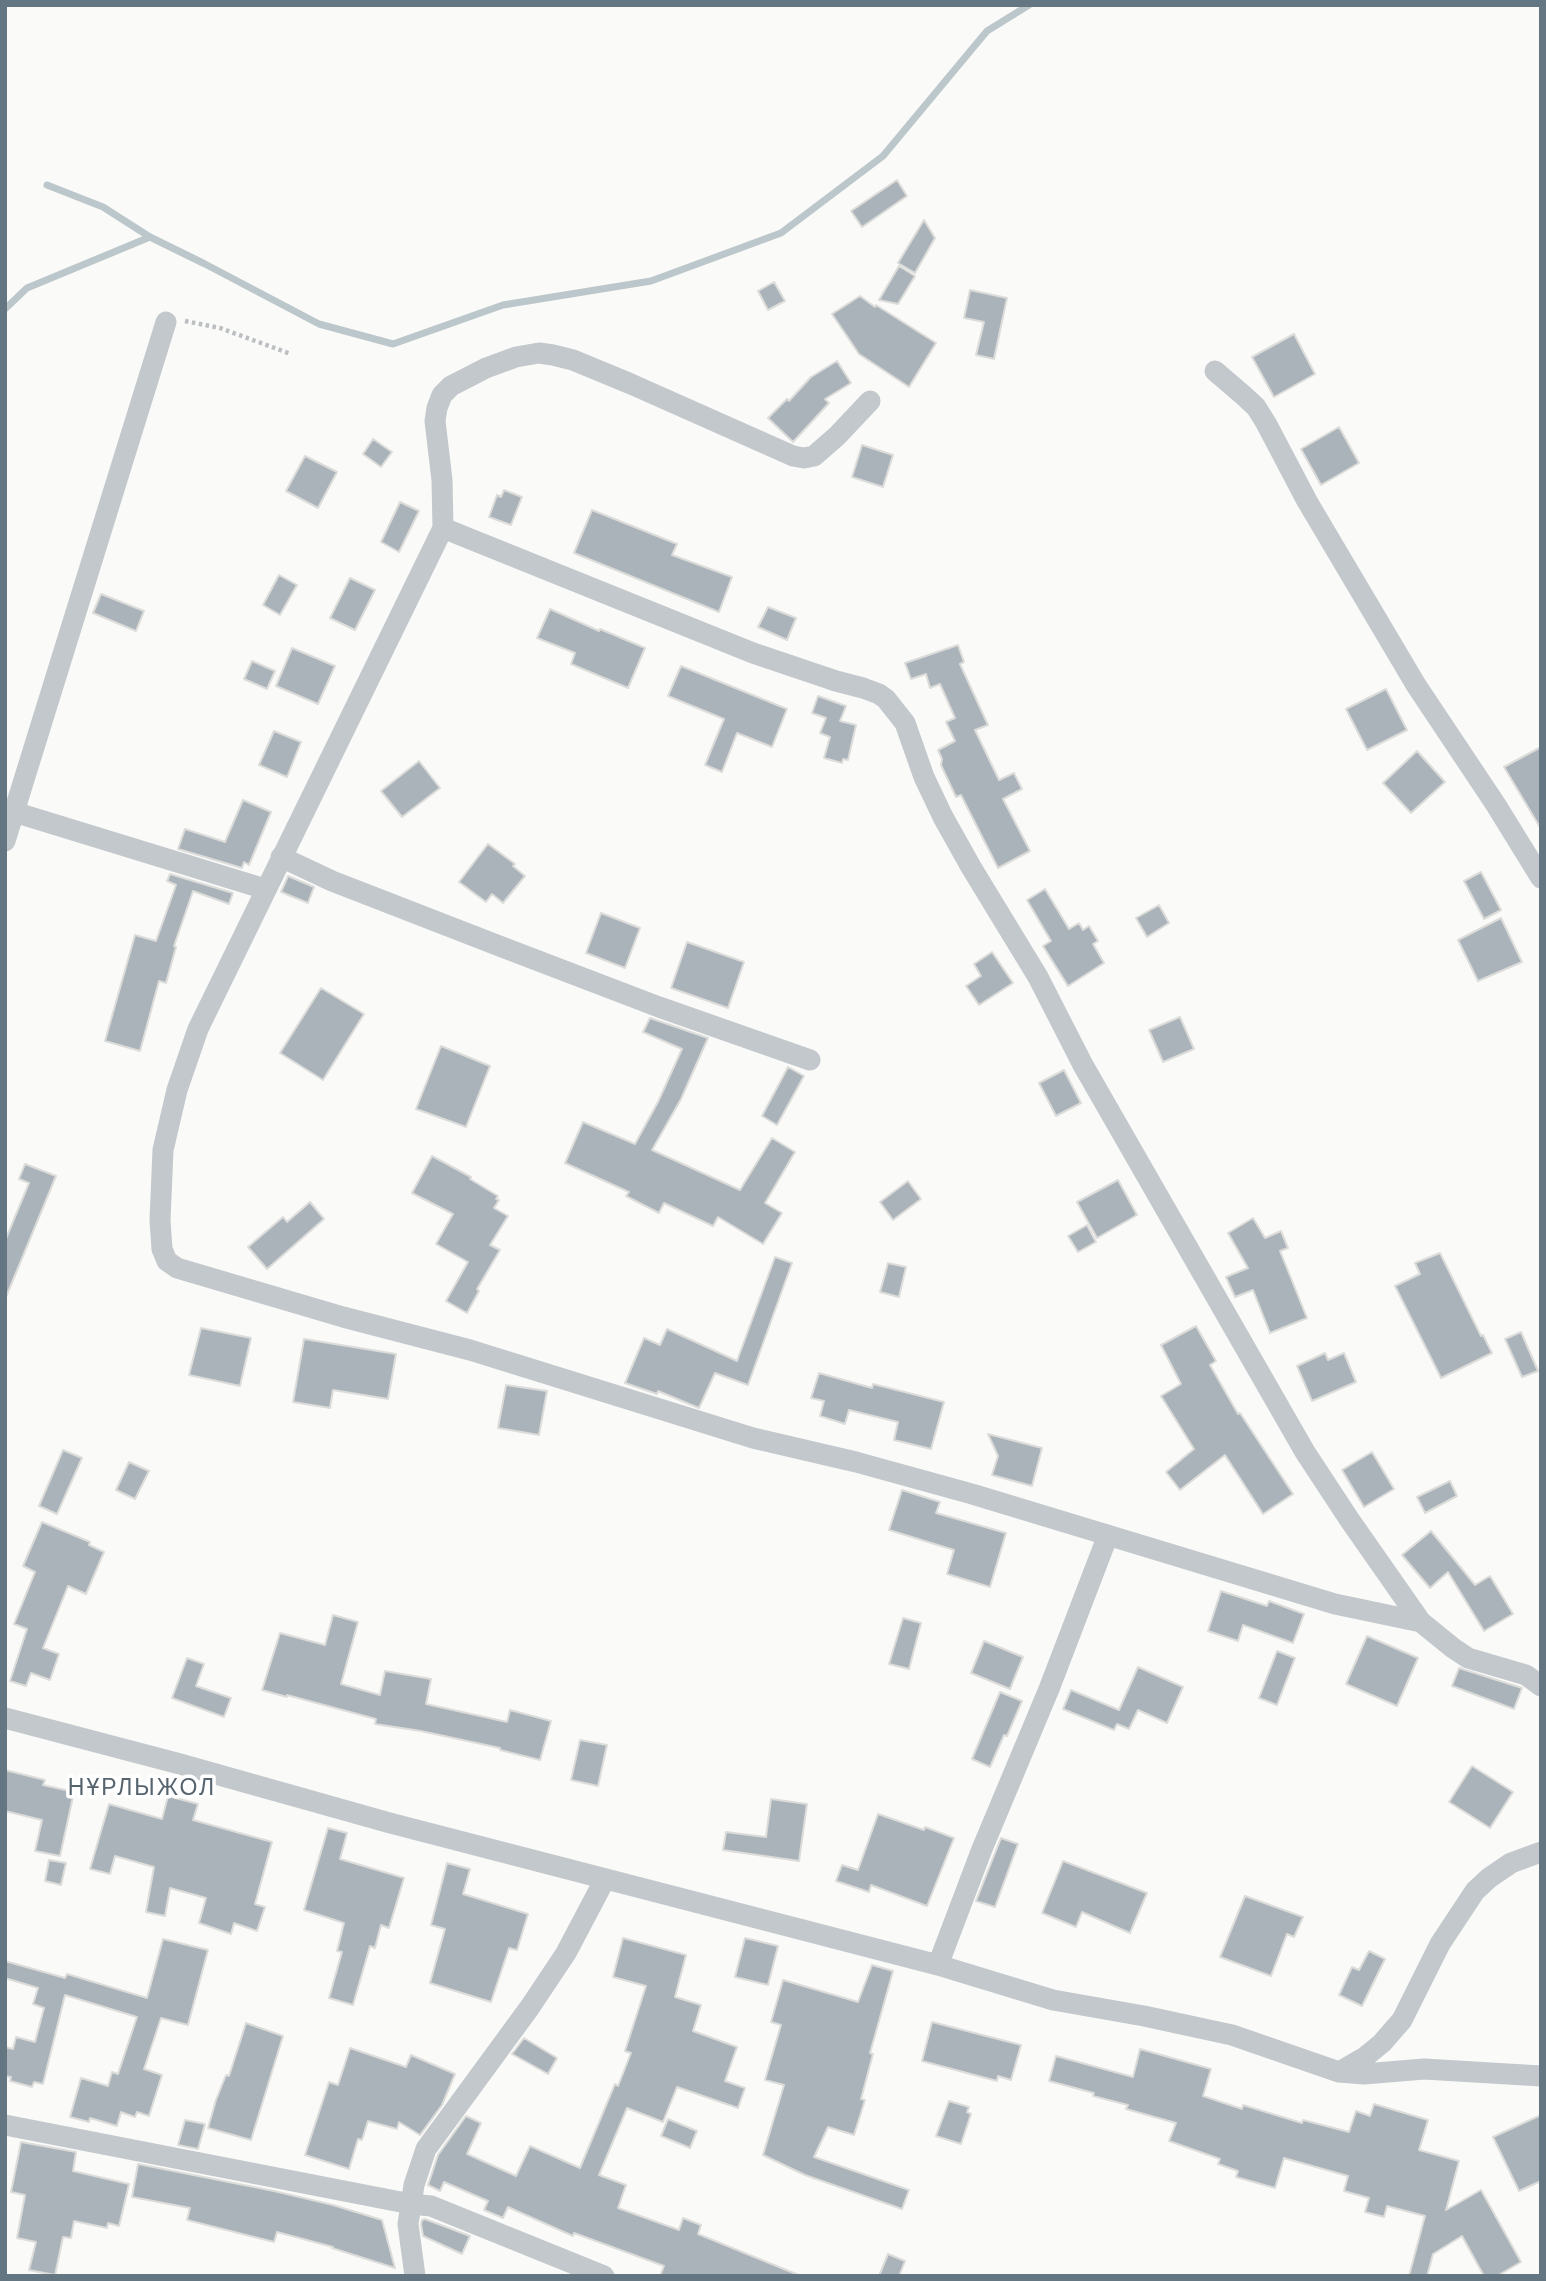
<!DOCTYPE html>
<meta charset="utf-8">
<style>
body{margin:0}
#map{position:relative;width:1546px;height:2281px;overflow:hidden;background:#fafaf8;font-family:"Varela Round",sans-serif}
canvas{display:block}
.frame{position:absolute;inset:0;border:7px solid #657683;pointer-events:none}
</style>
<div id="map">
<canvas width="1546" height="2281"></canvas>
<div class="frame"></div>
</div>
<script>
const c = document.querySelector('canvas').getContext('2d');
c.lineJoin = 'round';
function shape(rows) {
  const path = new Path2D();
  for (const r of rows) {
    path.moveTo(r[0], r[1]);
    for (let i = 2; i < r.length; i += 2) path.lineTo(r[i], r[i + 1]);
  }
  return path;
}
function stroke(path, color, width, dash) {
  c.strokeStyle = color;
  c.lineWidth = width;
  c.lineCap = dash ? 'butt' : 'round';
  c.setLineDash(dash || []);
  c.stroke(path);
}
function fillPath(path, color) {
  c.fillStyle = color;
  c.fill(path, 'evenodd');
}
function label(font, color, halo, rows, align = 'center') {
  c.font = font + ' "Varela Round",sans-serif';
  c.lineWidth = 7;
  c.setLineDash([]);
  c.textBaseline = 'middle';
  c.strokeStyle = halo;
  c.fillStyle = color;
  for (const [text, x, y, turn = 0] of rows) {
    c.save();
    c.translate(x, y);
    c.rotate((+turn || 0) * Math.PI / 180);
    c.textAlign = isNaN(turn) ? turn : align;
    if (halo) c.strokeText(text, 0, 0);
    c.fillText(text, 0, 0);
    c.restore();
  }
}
const stream = shape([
 [47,185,103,207,150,237,205,264,319,324,393,344,503,305,651,281,781,233,883,156,987,31,1029,5],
 [5,309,27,288,150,237]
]);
const building = shape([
 [897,180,907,196,862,227,851,211,897,180],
 [924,220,935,238,915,273,898,263,924,220],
 [899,266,915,276,898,304,879,300,899,266],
 [774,282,785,301,768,310,758,291,774,282],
 [970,290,1007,298,994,359,976,355,984,322,964,318,970,290],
 [860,296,875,307,876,305,936,343,909,387,859,354,832,314,860,296],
 [1294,334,1315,374,1274,397,1252,357,1294,334],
 [837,361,851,383,825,399,829,403,793,442,768,418,787,399,789,401,811,377,837,361],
 [1339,427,1359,463,1321,485,1301,449,1339,427],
 [373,439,392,452,381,467,363,454,373,439],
 [862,445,893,455,883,487,852,477,862,445],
 [305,456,337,472,318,508,286,491,305,456],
 [504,490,522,497,511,525,489,517,497,495,501,497,504,490],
 [400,502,419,511,399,552,381,542,400,502],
 [592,510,677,544,672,555,732,577,719,612,574,553,592,510],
 [279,575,297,585,280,615,263,605,279,575],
 [350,578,375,590,355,630,330,618,350,578],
 [101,594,144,611,136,631,93,613,101,594],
 [768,607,796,618,787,640,758,627,768,607],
 [550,609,599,631,600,629,645,648,628,688,571,664,575,653,537,638,550,609],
 [958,645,964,662,960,664,988,725,975,730,999,780,1014,773,1022,789,1003,799,1030,851,998,868,961,795,956,797,941,765,942,759,938,750,955,741,946,722,955,718,940,684,930,688,926,674,911,679,905,663,958,645],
 [292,648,335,666,318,704,276,686,292,648],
 [252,661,275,671,267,689,244,679,252,661],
 [681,666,787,709,772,747,737,733,722,772,705,765,724,719,668,696,681,666],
 [1386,689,1407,730,1367,750,1346,709,1386,689],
 [818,696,846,706,840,721,856,725,848,760,843,759,842,763,824,758,830,737,820,733,826,718,812,713,818,696],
 [274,731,301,742,287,777,259,765,274,731],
 [1541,747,1541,829,1504,767,1541,747],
 [1417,751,1445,782,1411,813,1383,783,1417,751],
 [419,761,440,788,402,817,381,791,419,761],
 [243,800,271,812,249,865,244,862,242,868,178,849,185,829,225,842,243,800],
 [488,844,515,864,513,866,525,876,503,903,492,894,486,902,459,882,488,844],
 [1481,872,1501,910,1484,919,1464,881,1481,872],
 [170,874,233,893,229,904,193,891,174,946,176,947,166,983,159,981,140,1051,105,1041,135,935,156,941,176,885,167,881,170,874],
 [288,876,314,887,308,903,281,892,288,876],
 [1045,889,1069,929,1079,923,1083,930,1089,926,1098,941,1093,944,1104,963,1068,986,1043,946,1051,941,1027,900,1045,889],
 [1159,905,1169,923,1147,937,1136,918,1159,905],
 [601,913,640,928,625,968,586,953,601,913],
 [1501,918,1522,962,1478,981,1458,940,1501,918],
 [687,942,744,962,728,1008,671,988,687,942],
 [992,952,1013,983,979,1005,966,986,981,976,974,964,992,952],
 [321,988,364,1014,323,1080,280,1053,321,988],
 [1180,1017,1194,1049,1163,1062,1149,1030,1180,1017],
 [650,1018,708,1038,681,1099,652,1150,740,1190,772,1138,795,1152,765,1203,782,1213,763,1244,718,1217,713,1226,664,1203,659,1213,626,1196,629,1192,565,1163,583,1122,635,1144,658,1102,682,1049,643,1032,650,1018],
 [441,1046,490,1066,466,1127,416,1109,441,1046],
 [788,1067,804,1076,777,1125,762,1116,788,1067],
 [1064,1070,1081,1103,1056,1116,1039,1083,1064,1070],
 [432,1156,471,1177,470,1179,498,1196,496,1199,499,1200,494,1208,508,1216,490,1245,500,1250,477,1289,479,1291,467,1313,446,1301,468,1262,436,1244,453,1214,412,1193,432,1156],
 [25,1164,56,1176,6,1297,5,1241,29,1183,19,1179,25,1164],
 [1118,1180,1137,1215,1097,1238,1077,1202,1118,1180],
 [908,1181,921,1199,893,1220,880,1202,908,1181],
 [310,1202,324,1219,267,1269,248,1247,283,1217,287,1222,310,1202],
 [1253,1218,1265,1238,1281,1231,1288,1248,1280,1251,1307,1318,1270,1333,1253,1290,1235,1297,1226,1277,1248,1268,1228,1233,1253,1218],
 [1087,1225,1096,1242,1078,1252,1068,1236,1087,1225],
 [1440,1253,1481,1336,1483,1335,1492,1353,1441,1378,1395,1286,1420,1274,1415,1263,1440,1253],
 [775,1257,792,1263,748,1385,715,1373,699,1408,658,1391,657,1394,625,1383,644,1338,660,1345,667,1329,737,1361,775,1257],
 [888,1263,906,1267,899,1297,880,1292,888,1263],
 [1196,1326,1216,1361,1210,1365,1238,1414,1240,1413,1293,1494,1263,1514,1225,1455,1180,1490,1166,1472,1194,1449,1161,1396,1181,1384,1161,1345,1196,1326],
 [201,1328,251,1338,240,1386,189,1375,201,1328],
 [1521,1332,1538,1371,1522,1377,1505,1339,1521,1332],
 [304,1339,396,1354,388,1399,333,1390,330,1408,293,1402,304,1339],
 [1325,1353,1328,1360,1344,1353,1356,1382,1312,1401,1297,1366,1325,1353],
 [819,1373,872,1388,873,1384,944,1402,931,1449,894,1440,898,1422,849,1410,845,1424,820,1416,824,1401,811,1398,819,1373],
 [506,1385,547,1391,539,1435,498,1428,506,1385],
 [988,1434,1042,1448,1032,1486,992,1475,998,1456,988,1434],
 [63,1450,82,1458,57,1514,39,1506,63,1450],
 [1372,1452,1394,1489,1364,1507,1342,1470,1372,1452],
 [129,1462,149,1471,135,1499,116,1490,129,1462],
 [1450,1481,1457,1496,1425,1513,1417,1497,1450,1481],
 [902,1490,940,1502,936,1513,1006,1533,990,1587,947,1574,954,1550,889,1530,902,1490],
 [42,1522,90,1542,89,1545,104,1552,86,1594,68,1586,43,1648,59,1654,50,1680,31,1673,26,1686,10,1681,27,1629,14,1624,35,1572,23,1566,42,1522],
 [1431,1531,1475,1585,1490,1576,1513,1614,1484,1631,1448,1572,1430,1588,1402,1555,1431,1531],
 [1221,1591,1267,1606,1269,1601,1304,1614,1293,1643,1243,1625,1238,1641,1208,1631,1221,1591],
 [333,1615,358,1622,341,1684,380,1695,385,1671,431,1679,426,1704,507,1722,510,1710,551,1721,540,1760,500,1750,500,1748,421,1731,375,1724,376,1719,287,1695,287,1697,262,1690,280,1633,325,1645,333,1615],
 [903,1618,921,1623,909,1669,889,1664,903,1618],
 [1367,1636,1418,1658,1397,1706,1346,1684,1367,1636],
 [984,1641,1023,1657,1010,1689,971,1673,984,1641],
 [1277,1651,1295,1658,1277,1705,1259,1698,1277,1651],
 [187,1658,204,1664,196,1686,231,1698,224,1717,172,1698,187,1658],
 [1138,1667,1183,1687,1167,1723,1138,1710,1129,1729,1117,1724,1114,1730,1063,1709,1071,1690,1119,1710,1138,1667],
 [1459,1668,1522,1688,1514,1709,1452,1686,1459,1668],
 [1000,1692,1022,1701,1007,1736,1004,1735,990,1767,972,1759,1000,1692],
 [580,1740,607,1745,598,1786,571,1780,580,1740],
 [1472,1766,1513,1792,1490,1828,1449,1802,1472,1766],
 [5,1770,45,1780,43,1785,74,1792,60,1856,35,1851,42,1820,5,1811,5,1770],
 [168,1796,198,1804,193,1820,272,1842,255,1904,265,1907,257,1931,234,1923,231,1934,199,1923,206,1898,170,1888,165,1916,146,1912,154,1867,115,1856,110,1874,90,1869,109,1804,162,1819,168,1796],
 [771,1799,807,1804,799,1861,723,1850,726,1832,766,1837,771,1799],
 [878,1814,924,1830,925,1827,954,1838,927,1906,871,1885,869,1892,836,1881,842,1865,858,1870,878,1814],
 [328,1828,347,1833,340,1859,404,1878,389,1928,381,1925,375,1948,370,1946,353,2005,329,1998,342,1952,337,1951,344,1923,304,1910,328,1828],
 [1001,1838,1018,1844,995,1907,976,1901,1001,1838],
 [49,1860,66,1863,61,1885,45,1881,49,1860],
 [1063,1861,1147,1893,1130,1933,1082,1912,1076,1927,1042,1913,1063,1861],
 [447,1863,470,1869,463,1894,528,1914,517,1950,509,1948,491,2002,430,1983,445,1929,431,1925,447,1863],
 [1245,1896,1303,1917,1294,1937,1287,1934,1271,1976,1220,1957,1245,1896],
 [623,1938,686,1955,675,1997,701,2005,693,2031,737,2047,725,2081,745,2088,738,2108,677,2087,663,2122,627,2108,599,2175,626,2185,618,2208,679,2230,683,2218,701,2225,698,2234,801,2276,660,2276,664,2266,574,2233,573,2236,508,2207,503,2218,484,2210,488,2201,444,2182,440,2191,428,2185,438,2155,466,2116,481,2123,467,2154,516,2176,530,2146,580,2168,615,2084,618,2086,631,2053,625,2051,646,1986,613,1977,623,1938],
 [745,1938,778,1946,768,1985,735,1977,745,1938],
 [163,1939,208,1950,188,2025,161,2018,144,2069,162,2075,149,2116,137,2112,135,2117,121,2112,117,2126,90,2118,89,2122,70,2117,81,2078,108,2086,112,2072,118,2074,137,2017,65,1995,43,2084,34,2082,32,2087,10,2081,11,2077,5,2076,5,2047,13,2049,16,2037,35,2042,44,2008,33,2004,38,1988,5,1978,5,1961,65,1978,67,1974,147,1998,163,1939],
 [1369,1951,1385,1959,1362,2006,1339,1995,1352,1967,1359,1970,1369,1951],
 [872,1965,893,1971,870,2053,873,2054,861,2099,865,2100,854,2135,828,2127,814,2157,909,2190,902,2209,805,2175,763,2155,784,2085,765,2080,781,2025,771,2022,783,1980,858,2002,872,1965],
 [932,2022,1021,2045,1011,2080,998,2076,997,2081,922,2061,932,2022],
 [246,2023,283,2036,251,2140,208,2128,216,2100,226,2075,229,2076,246,2023],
 [524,2038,557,2058,548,2074,512,2054,524,2038],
 [350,2048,406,2067,411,2055,455,2074,442,2105,420,2135,399,2122,397,2129,368,2121,362,2140,358,2139,349,2169,305,2155,329,2082,338,2085,350,2048],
 [1140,2049,1211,2069,1203,2096,1242,2109,1243,2105,1302,2123,1303,2120,1349,2132,1356,2111,1370,2116,1374,2104,1428,2120,1419,2150,1459,2161,1446,2210,1481,2190,1521,2262,1497,2276,1484,2276,1462,2236,1433,2254,1427,2276,1409,2276,1425,2216,1387,2206,1384,2217,1365,2212,1369,2198,1344,2191,1348,2176,1284,2158,1275,2188,1236,2177,1238,2171,1218,2164,1220,2159,1169,2141,1176,2123,1126,2109,1128,2105,1093,2096,1094,2093,1049,2081,1056,2056,1133,2077,1140,2049],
 [949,2101,969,2107,967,2112,971,2114,961,2144,936,2136,949,2101],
 [1541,2115,1541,2181,1519,2191,1493,2137,1541,2115],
 [668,2119,697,2131,690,2148,661,2136,668,2119],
 [185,2120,205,2124,198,2149,178,2145,185,2120],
 [21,2142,76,2152,73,2171,129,2184,119,2226,108,2223,107,2228,74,2221,71,2238,63,2237,55,2275,29,2270,36,2242,17,2238,25,2195,11,2192,21,2142],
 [138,2164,274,2191,333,2205,382,2220,395,2268,332,2248,333,2247,277,2232,274,2242,187,2220,190,2208,132,2197,138,2164],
 [425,2219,470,2236,462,2254,423,2236,421,2224,422,2220,425,2219],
 [888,2254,905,2261,899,2276,879,2276,888,2254]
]);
const path = shape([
 [185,321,220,328,291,354]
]);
const minor = shape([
 [1215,371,1243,395,1256,407,1266,423,1307,501,1416,685,1496,805,1541,878],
 [870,401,837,436,814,456,804,458,793,456,631,384,573,360,553,355,539,353,516,357,486,368,451,386,442,395,437,408,435,421,442,480,443,528,198,1029,177,1090,163,1150,160,1220,162,1249,167,1261,177,1268,343,1317,470,1350,753,1438,856,1462,972,1494,1335,1604,1421,1622],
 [443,528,753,653,836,681,863,688,879,694,886,699,905,723,924,777,943,817,971,867,1038,977,1083,1065,1305,1452,1349,1519,1421,1622,1453,1648,1468,1658,1526,1675,1541,1686],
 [14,812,265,889],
 [5,841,166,322],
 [281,857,332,881,502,947,659,1007,810,1060],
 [5,1718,180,1764,390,1823,938,1965,1053,2000,1144,2016,1232,2035,1339,2072,1364,2074,1424,2069,1541,2076],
 [938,1965,982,1849,1049,1689,1108,1535],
 [1339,2072,1365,2057,1382,2043,1402,2020,1440,1944,1475,1891,1489,1878,1511,1863,1541,1852],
 [5,2125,411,2204,431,2206,604,2276],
 [415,2276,408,2224,414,2185,426,2149,530,2007,566,1953,605,1879]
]);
const quarterNames = [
 ["НҰРЛЫЖОЛ",142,1789]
];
stroke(stream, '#bbc7cb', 7);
fillPath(building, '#aab3b9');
stroke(building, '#dcdcda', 2);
stroke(path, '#bbbfc2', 4.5, [3.5, 3.5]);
stroke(minor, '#c3c8cc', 21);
c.letterSpacing = '2px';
label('23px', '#57646e', '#fff', quarterNames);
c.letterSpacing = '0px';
</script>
